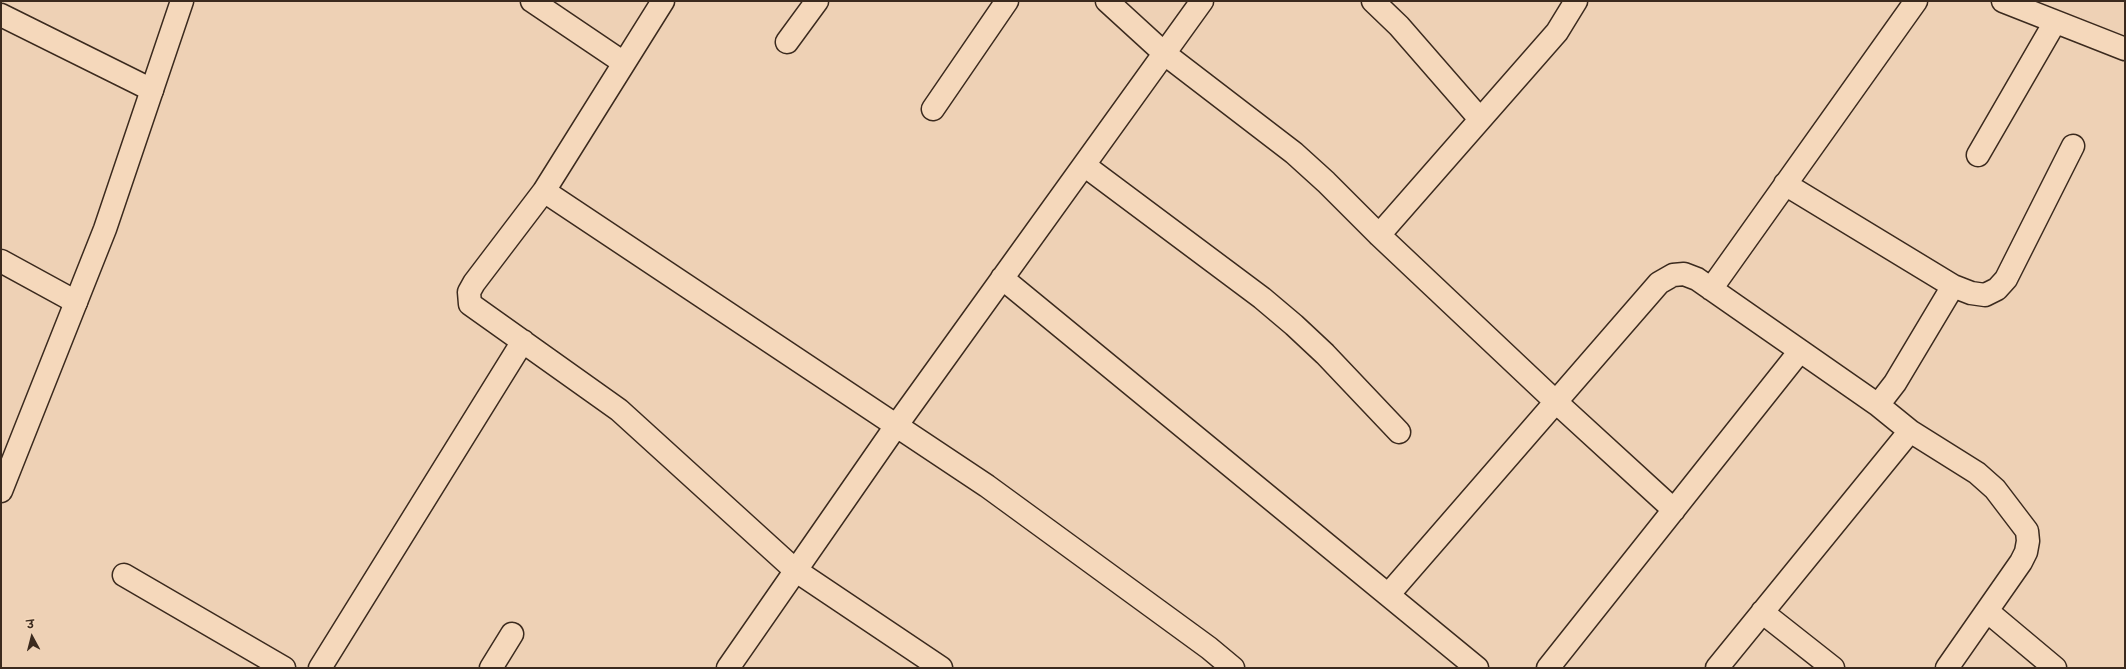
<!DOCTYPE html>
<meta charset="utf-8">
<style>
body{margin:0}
#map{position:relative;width:2126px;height:669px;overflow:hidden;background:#eed1b5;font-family:Mynerve,"Playpen Sans Deva",sans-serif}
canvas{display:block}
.frame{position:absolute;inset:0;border:2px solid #3b2a1e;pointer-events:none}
.north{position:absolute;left:12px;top:617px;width:40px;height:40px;-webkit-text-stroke:3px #f5d8bb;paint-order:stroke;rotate:353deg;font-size:11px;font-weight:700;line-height:16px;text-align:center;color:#3b2a1e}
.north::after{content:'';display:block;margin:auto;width:14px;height:18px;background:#3b2a1e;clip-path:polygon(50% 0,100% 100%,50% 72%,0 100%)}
</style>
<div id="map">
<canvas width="2126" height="669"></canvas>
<div class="frame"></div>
<div class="north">उ</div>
</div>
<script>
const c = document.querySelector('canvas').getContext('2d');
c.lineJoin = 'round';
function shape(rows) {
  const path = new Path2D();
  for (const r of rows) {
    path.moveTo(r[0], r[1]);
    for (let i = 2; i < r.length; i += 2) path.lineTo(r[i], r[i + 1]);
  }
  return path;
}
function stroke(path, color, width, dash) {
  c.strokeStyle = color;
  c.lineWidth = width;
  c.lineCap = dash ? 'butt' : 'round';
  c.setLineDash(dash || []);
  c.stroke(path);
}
const street = shape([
 [532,1,624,63],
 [663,1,544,191,987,486,1209,648,1233,668],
 [1107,1,1165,54,1294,153,1326,182,1379,235,1556,402,1674,510],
 [1373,1,1399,26,1480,119],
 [2003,1,2125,49],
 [1,15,152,90],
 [787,42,817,1],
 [933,109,1007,1],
 [1978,155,2055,22],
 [1084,165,1262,298,1294,325,1325,354,1399,432],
 [1785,184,1953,286],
 [544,191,474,283,469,292,470,304,619,410,795,570,941,668],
 [1379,235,1557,32,1576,1],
 [1,261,76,302],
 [1002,278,1477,668],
 [1711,289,1916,1],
 [1910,431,1977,473,1995,489,2027,531,2028,541,2026,552,2021,562,1947,668],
 [124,575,284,668],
 [1388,595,1659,283,1673,275,1684,274,1697,279,1878,405,1895,383,1953,286,1971,293,1985,295,1997,289,2006,279,2073,146],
 [1987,611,2055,668],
 [1762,612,1833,668],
 [320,668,523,341],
 [491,668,512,634],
 [728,668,896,426,1202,1],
 [1548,668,1800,351],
 [1717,668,1910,431,1878,405]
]);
const secondary = shape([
 [1,491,105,229,182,1]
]);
stroke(street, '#3b2a1e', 25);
stroke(secondary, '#3b2a1e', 25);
stroke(street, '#f5d8bb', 22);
stroke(secondary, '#f5d8bb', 22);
</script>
